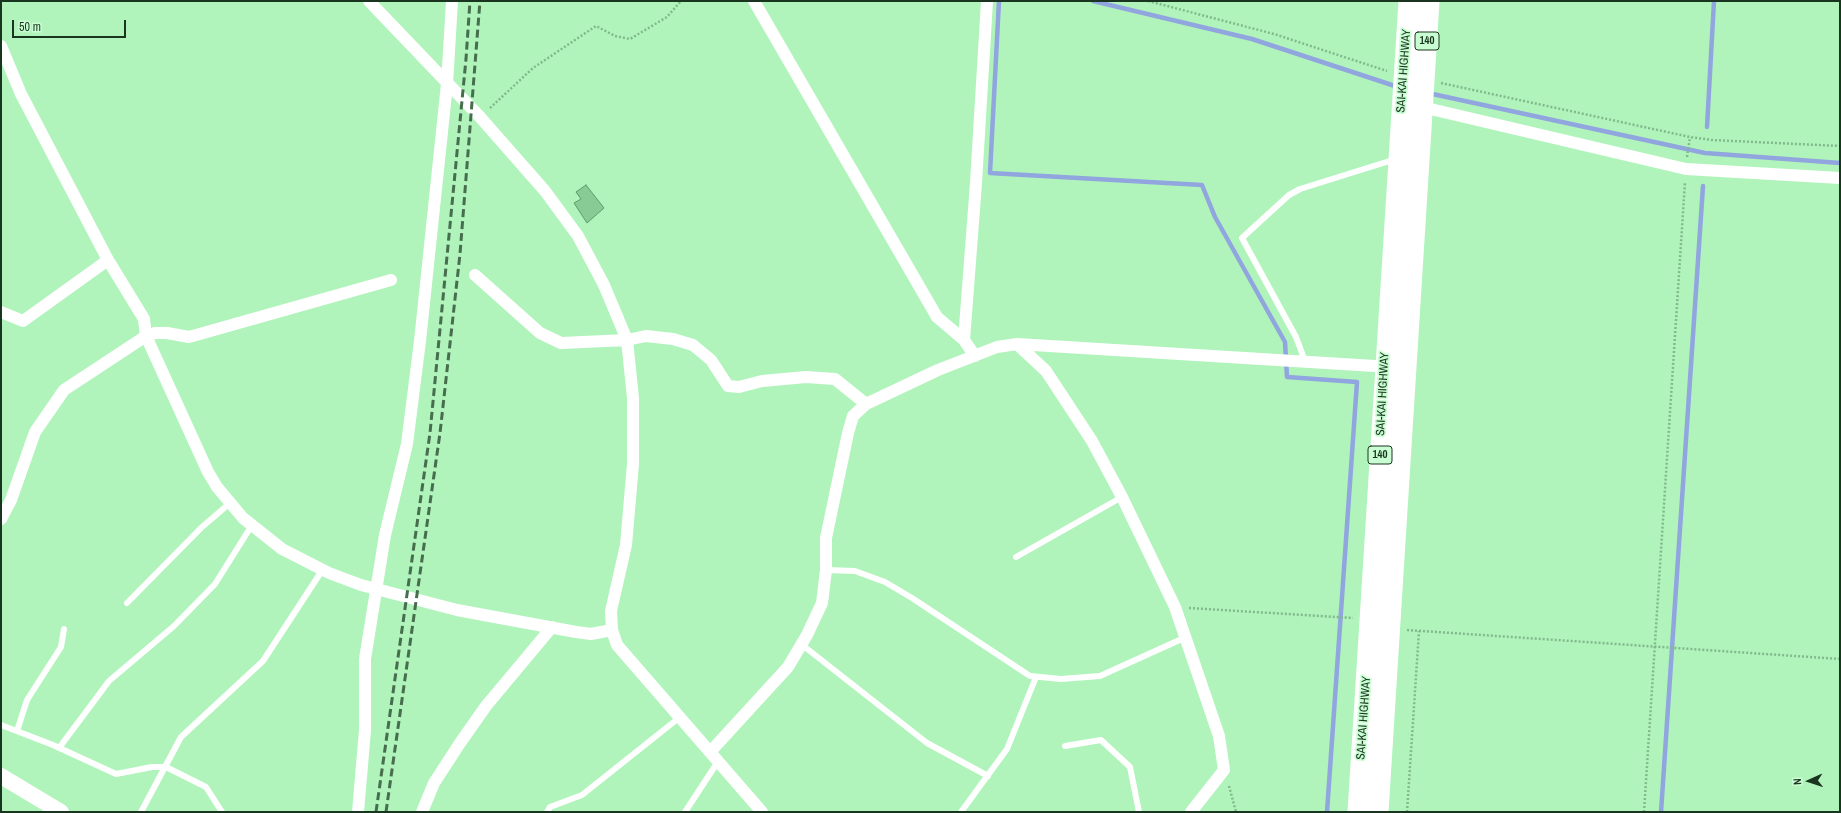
<!DOCTYPE html>
<style>
body{margin:0}
#map{position:relative;width:1841px;height:813px;overflow:hidden;background:#b0f4bc;font-family:"Archivo Narrow",sans-serif}
canvas{display:block}
.frame{position:absolute;inset:0;border:2px solid #1a351f;pointer-events:none}
.north{position:absolute;left:1789px;top:761px;width:40px;height:40px;-webkit-text-stroke:3px #c8fed1;paint-order:stroke;rotate:267deg;font-size:11px;font-weight:700;line-height:16px;text-align:center;color:#1a351f}
.north::after{content:'';display:block;margin:auto;width:14px;height:18px;background:#1a351f;clip-path:polygon(50% 0,100% 100%,50% 72%,0 100%)}
.scale{position:absolute;left:12px;top:20px;width:114px;height:18px;box-sizing:border-box;border:2px solid #1a351f;border-top:0;padding-left:5px;font-size:12px;line-height:14px;white-space:nowrap;color:#1a351f;-webkit-text-stroke:3px #c8fed1;paint-order:stroke}
</style>
<div id="map">
<canvas width="1841" height="813"></canvas>
<div class="frame"></div>
<div class="north">N</div>
<div class="scale">50 m</div>
</div>
<script>
const c = document.querySelector('canvas').getContext('2d');
c.lineJoin = 'round';
function shape(rows) {
  const path = new Path2D();
  for (const r of rows) {
    path.moveTo(r[0], r[1]);
    for (let i = 2; i < r.length; i += 2) path.lineTo(r[i], r[i + 1]);
  }
  return path;
}
function stroke(path, color, width, dash) {
  c.strokeStyle = color;
  c.lineWidth = width;
  c.lineCap = dash ? 'butt' : 'round';
  c.setLineDash(dash || []);
  c.stroke(path);
}
function fillPath(path, color) {
  c.fillStyle = color;
  c.fill(path, 'evenodd');
}
function label(font, color, halo, rows, align = 'center') {
  c.font = font + ' "Archivo Narrow",sans-serif';
  c.lineWidth = 3.5;
  c.setLineDash([]);
  c.textBaseline = 'middle';
  c.strokeStyle = halo;
  c.fillStyle = color;
  for (const [text, x, y, turn = 0] of rows) {
    c.save();
    c.translate(x, y);
    c.rotate((+turn || 0) * Math.PI / 180);
    c.textAlign = isNaN(turn) ? turn : align;
    if (halo) c.strokeText(text, 0, 0);
    c.fillText(text, 0, 0);
    c.restore();
  }
}
const stream = shape([
 [999,1,990,173,1202,185,1215,217,1285,342,1287,377,1357,382,1327,812],
 [1093,1,1252,39,1398,87],
 [1428,93,1705,153,1840,163],
 [1707,127,1714,1],
 [1661,812,1703,186]
]);
const building = shape([
 [586,185,604,208,587,223,574,203,581,199,576,192,586,185]
]);
const path = shape([
 [1148,1,1274,34,1387,71],
 [1441,83,1690,137,1712,140,1840,146],
 [490,108,533,68,596,26,615,36,630,39,667,17,681,1],
 [1687,157,1690,137],
 [1189,608,1353,618],
 [1407,630,1840,659],
 [1229,786,1236,812],
 [1407,812,1419,631],
 [1644,812,1685,182]
]);
const service = shape([
 [1305,361,1296,337,1242,238,1289,195,1300,189,1396,159],
 [1016,557,1122,497],
 [826,570,855,571,885,582,912,598,1030,676,1061,679,1100,676,1184,638],
 [127,603,202,527,230,503],
 [801,644,927,743,988,776],
 [1,725,53,745,116,774,152,767,166,767,206,787,222,812],
 [17,731,27,700,61,647,64,629],
 [1065,746,1101,740,1130,767,1139,812],
 [59,748,109,681,174,626,215,584,252,525],
 [141,812,181,737,263,661,323,569],
 [547,812,550,807,582,795,680,717],
 [685,812,719,760],
 [961,812,1007,749,1036,677]
]);
const minor = shape([
 [369,1,480,117,545,191,578,236,604,285,627,340,633,398,633,464,626,545,611,611,612,630,617,645,762,812],
 [754,1,937,317,964,340,975,356],
 [1,46,21,94,108,260,144,319,146,336,208,472,217,487,243,518,282,549,329,573,361,585,457,610,576,632,591,634,612,630],
 [1422,107,1686,169,1840,178],
 [475,275,540,333,561,343,627,340,646,336,673,339,693,345,711,360,728,386,739,387,762,381,806,377,835,379,866,404],
 [1,312,23,321,108,260],
 [964,340,976,183,987,1],
 [1017,344,1046,371,1092,441,1122,497,1175,607,1219,736,1224,770,1191,812],
 [1,519,11,500,35,432,64,390,146,336,155,333,167,333,189,337,391,280],
 [711,751,788,667,807,635,822,603,826,570,826,538,848,433,853,416,866,404,938,370,997,347,1017,344,1391,367],
 [358,812,365,730,365,659,385,535,407,444,420,341,447,84,452,1],
 [422,812,434,783,460,743,486,706,552,627]
]);
const tertiary = shape([
 [1,776,61,812]
]);
const trunk = shape([
 [1358,812,1409,1],
 [1378,812,1429,1]
]);
const rail = shape([
 [376,812,430,433,466,59,470,1],
 [386,812,440,433,460,254,480,1]
]);
const shields = [
 [1427,41,24],
 [1380,455,24]
];
const shieldNames = [
 ["140",1427,41],
 ["140",1380,455]
];
const streetNames = [
 ["SAI-KAI HIGHWAY",1404,71,-86],
 ["SAI-KAI HIGHWAY",1383,394,-87],
 ["SAI-KAI HIGHWAY",1364,718,-86]
];
stroke(stream, '#91a5df', 4.5);
fillPath(building, '#89cb95');
stroke(building, '#5c9d69', 1);
stroke(path, '#81b98b', 2.5, [2, 2]);
stroke(service, '#fff', 6);
stroke(minor, '#fff', 12);
stroke(tertiary, '#fff', 16);
stroke(trunk, '#fff', 21);
stroke(rail, '#466d4d', 3, [8, 4]);
for (const [x, y, w] of shields) {
  const box = new Path2D();
  box.roundRect(x - w / 2, y - 9, w, 18, 3);
  c.fillStyle = '#c8fed1';
  c.fill(box);
  stroke(box, '#1a351f', 1);
}
label('bold 11px', '#1a351f', null, shieldNames);
label('12px', '#1a351f', '#c8fed1', streetNames);
</script>
